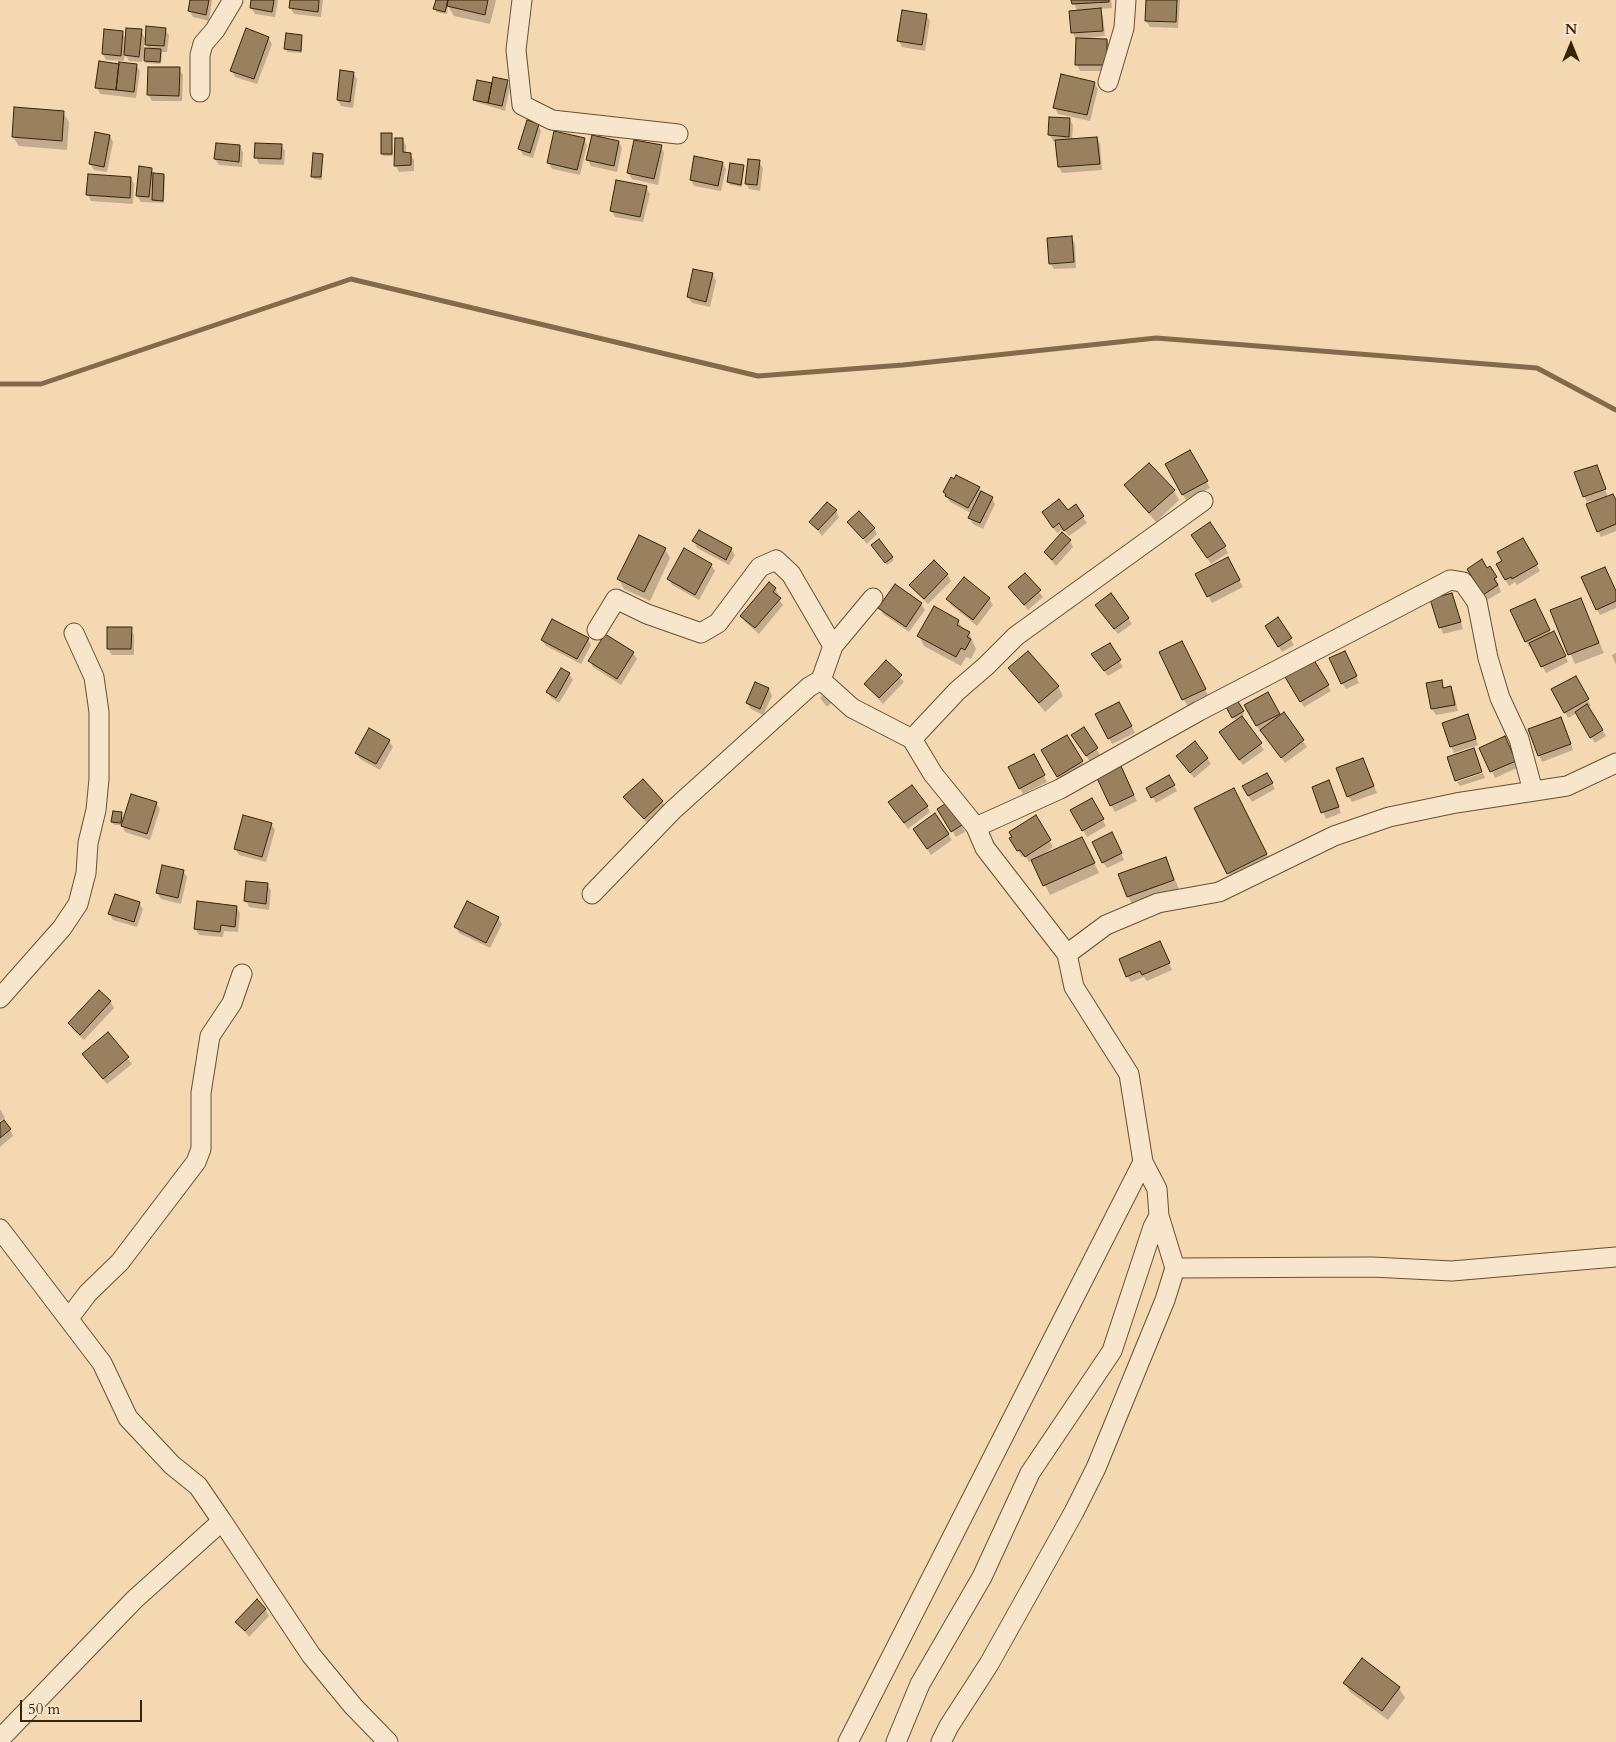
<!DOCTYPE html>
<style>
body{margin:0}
#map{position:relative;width:1616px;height:1742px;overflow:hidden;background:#f4d8b1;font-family:Cardo,serif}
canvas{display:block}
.north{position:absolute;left:1546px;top:20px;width:50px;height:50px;-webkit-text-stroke:4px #f8e6cc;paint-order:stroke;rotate:0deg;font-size:14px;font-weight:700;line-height:20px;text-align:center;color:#372307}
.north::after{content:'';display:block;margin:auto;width:18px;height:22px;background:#372307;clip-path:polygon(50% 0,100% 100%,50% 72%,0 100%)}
.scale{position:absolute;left:20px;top:1700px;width:122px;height:22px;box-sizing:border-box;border:2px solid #372307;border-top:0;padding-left:6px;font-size:15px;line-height:18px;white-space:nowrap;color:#372307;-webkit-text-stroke:4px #f8e6cc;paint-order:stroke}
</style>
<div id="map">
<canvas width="1616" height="1742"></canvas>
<div class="north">N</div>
<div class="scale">50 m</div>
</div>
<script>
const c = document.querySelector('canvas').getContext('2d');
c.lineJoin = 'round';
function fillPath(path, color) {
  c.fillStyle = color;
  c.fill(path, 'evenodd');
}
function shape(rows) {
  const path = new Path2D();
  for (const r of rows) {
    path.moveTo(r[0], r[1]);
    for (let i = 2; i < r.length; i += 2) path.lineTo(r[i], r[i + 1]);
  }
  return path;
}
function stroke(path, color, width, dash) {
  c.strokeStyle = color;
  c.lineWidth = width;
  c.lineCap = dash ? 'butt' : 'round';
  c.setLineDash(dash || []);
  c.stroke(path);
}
const shadow = shape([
 [191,0,212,0,209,21,193,17,189,10],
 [252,0,278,0,275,17,255,14,251,7],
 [292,0,323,0,321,17,294,14,290,7],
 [437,0,496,0,490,24,454,16,448,6,447,14,436,12],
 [1073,0,1111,0,1112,8,1099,9,1103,16,1105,36,1089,38,1089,40,1107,40,1110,46,1110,71,1080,71,1077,64,1076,39,1073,33,1077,11],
 [1147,0,1180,0,1178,28,1150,27,1146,21],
 [926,15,930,21,925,51,902,47,899,41],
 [165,29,169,35,167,52,162,52,161,64,146,63,143,57,142,62,129,61,125,54,124,61,106,60,103,54,122,32,126,39,141,31,146,40],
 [144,41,149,49,144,49],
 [287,34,301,36,302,53,287,52],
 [268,38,272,44,257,84,235,77,232,71],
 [136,65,140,71,136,98,100,94,97,87],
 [179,69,183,75,182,101,152,101,148,94],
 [353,73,357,79,353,108,341,106,338,100],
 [507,81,510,87,505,111,476,102,475,99,493,85],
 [1094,83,1098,89,1090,121,1058,114,1055,108],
 [63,112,69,122,67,150,19,146,13,137],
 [1051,118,1069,119,1073,125,1072,140,1097,138,1100,144,1102,170,1062,173,1059,167,1057,142,1053,141,1050,135],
 [538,125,541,131,533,158,523,155,520,149],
 [391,134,393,156,384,156,382,154],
 [110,136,113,142,107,172,94,170,90,164],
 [584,139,587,145,580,175,552,169,548,162],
 [396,140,403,140,406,146,406,154,410,154,414,160,414,171,399,172,396,166],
 [635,141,661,146,664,153,658,185,632,179,628,173],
 [619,142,622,148,617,172,591,166,588,160],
 [281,145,285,151,284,165,259,164,256,157],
 [240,146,243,153,242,167,219,165,215,159],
 [322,155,322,180,314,179,312,176],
 [759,162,763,168,760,191,749,189,746,183],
 [722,163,726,169,721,191,694,186,691,180],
 [744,166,742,187,730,185,728,182],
 [152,169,155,175,164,175,165,178,164,203,141,202,137,196],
 [131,178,134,184,133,204,91,201,88,195],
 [646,187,650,194,643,222,615,217,611,210],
 [1071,237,1075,244,1076,268,1054,269,1050,263],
 [694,270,712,274,716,281,710,307,692,303,688,297],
 [1190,452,1210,488,1186,500,1166,465],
 [1597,466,1608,497,1616,501,1616,531,1601,537,1598,531,1595,500,1587,502,1584,496],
 [1126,486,1174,491,1179,500,1156,522,1132,495],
 [979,488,981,493,992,498,995,504,983,529,973,524,969,518,971,513,950,502,945,492],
 [1075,506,1087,523,1069,536,1063,529,1057,533,1047,519,1067,512],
 [836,511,839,517,822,536,811,522],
 [849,522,874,528,877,534,867,544],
 [1522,539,1540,571,1517,585,1515,582,1509,586,1497,565,1504,561],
 [694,541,731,549,735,555,729,565,697,548],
 [1070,541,1073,547,1056,566,1045,553],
 [1196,541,1225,547,1228,553,1211,564],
 [874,548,892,558,894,560,887,565],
 [665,549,670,558,650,601,624,589,619,579],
 [685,550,711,565,715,571,699,600,672,585,669,579],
 [1227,558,1243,587,1212,603,1197,574],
 [1468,569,1487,570,1496,578,1501,592,1487,600],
 [947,574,951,581,928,604,910,586],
 [1025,574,1043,597,1028,610,1010,587],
 [964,579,989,599,993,605,977,626,951,605,948,599],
 [769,584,775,589,779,595,777,597,783,605,759,634,745,622,742,616],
 [895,586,921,604,925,610,909,632,883,614,880,608],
 [1616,592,1616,608,1600,615,1597,609],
 [1452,595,1463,629,1443,634,1432,600],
 [1580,599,1604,653,1575,664,1551,611],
 [1538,606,1551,634,1557,639,1568,662,1546,673,1532,646,1529,647,1526,641],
 [1101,612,1128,618,1132,624,1118,634],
 [1278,619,1294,645,1282,652,1267,626],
 [958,621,963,629,969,633,976,649,971,659,966,657,961,666,924,646,919,636],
 [131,629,134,635,134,655,112,655,108,649],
 [606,636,633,653,637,659,621,685,593,667,590,661],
 [588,639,591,645,581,664,546,646,542,640],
 [1109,644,1123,667,1108,676,1092,655],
 [1187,652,1210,699,1189,709,1160,653],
 [1616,653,1616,665,1612,655],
 [1348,659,1359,683,1346,689,1342,683],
 [1313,661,1331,691,1304,707,1286,677],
 [886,662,904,682,883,704,865,684],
 [1010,669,1058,686,1063,696,1045,712],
 [569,674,573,680,559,703,551,698,548,692],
 [1576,678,1591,706,1588,707,1606,736,1595,743,1577,713,1568,718,1553,690],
 [1441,681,1445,689,1451,688,1454,694,1458,711,1436,715,1432,709,1427,684],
 [756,684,769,689,772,696,763,715,751,709,747,703],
 [825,693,832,702,827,707,820,698],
 [1267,694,1280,716,1283,714,1307,747,1285,763,1262,731,1260,732,1246,705],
 [1237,702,1244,714,1235,720,1228,707],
 [1119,703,1135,733,1112,744,1109,738],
 [1468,716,1478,745,1454,753,1451,746],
 [1242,718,1264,750,1243,765,1224,739],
 [1564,724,1573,750,1542,762,1539,755],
 [1083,728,1100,755,1090,762,1077,741],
 [1067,736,1085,767,1062,782,1043,751],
 [1505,738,1519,767,1495,778,1481,748],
 [389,741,393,747,380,770,360,759,356,753],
 [1177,756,1207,758,1211,764,1194,778],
 [1037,762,1047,782,1023,794,1020,788],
 [1366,766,1377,793,1352,802,1348,796],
 [1483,773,1485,778,1460,786,1457,782],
 [1124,774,1137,801,1115,812,1098,779],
 [1267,774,1275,789,1252,802,1244,787],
 [1169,776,1177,791,1156,803,1148,788],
 [1329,782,1341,813,1326,819,1313,788],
 [625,797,662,801,666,808,648,824],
 [1091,799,1106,826,1087,837,1072,811],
 [1239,799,1272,864,1234,883,1196,808],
 [156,803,160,809,150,840,125,832,122,825,114,825,112,822,121,814,124,819],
 [889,803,927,806,930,812,908,829],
 [948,804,965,832,956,837,939,809],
 [1035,817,1053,847,1040,857,1087,848,1099,873,1050,895,1033,860,1029,862,1025,855,1022,857,1011,839],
 [271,824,275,830,266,862,239,855,235,849],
 [948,834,952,840,931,855,918,835],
 [1115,840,1124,860,1107,868,1103,862],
 [1166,858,1179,889,1133,906,1128,896],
 [183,871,187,877,181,904,161,899,157,893],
 [268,885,271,891,269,910,249,907,246,901],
 [139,903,143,909,137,927,113,920,109,913],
 [468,903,498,918,502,924,490,948,459,933,456,927],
 [236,907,240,913,238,932,224,931,223,937,199,935,195,928],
 [1163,949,1172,970,1147,981,1144,977,1131,982,1127,976],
 [110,1001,114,1008,84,1040,73,1030,70,1024],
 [108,1034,132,1064,107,1084,87,1060],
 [0,1109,5,1118,0,1121],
 [0,1125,10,1129,13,1136,0,1147],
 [265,1609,269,1616,249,1637,237,1622],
 [1362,1660,1399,1688,1405,1698,1388,1720,1350,1692,1345,1683]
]);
const stream = shape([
 [0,384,41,384,351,279,758,376,903,365,1156,338,1537,368,1616,410]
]);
const building = shape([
 [190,0,209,0,206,15,188,11,190,0],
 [251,0,274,0,272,12,250,8,251,0],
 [290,0,319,0,318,12,289,8,290,0],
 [436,0,448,0,445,12,433,9,436,0],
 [448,0,488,0,485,15,447,6,448,0],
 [1071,0,1109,0,1109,2,1072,4,1071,0],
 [1146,0,1177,0,1176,22,1145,21,1146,0],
 [1101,8,1103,31,1071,33,1069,11,1101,8],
 [902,10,927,14,922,45,897,41,902,10],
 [146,26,166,28,164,46,145,45,146,26],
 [126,28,142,29,139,57,124,55,126,28],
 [246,28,269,37,254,79,230,71,246,28],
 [104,29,123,31,121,56,102,54,104,29],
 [286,33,302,35,301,51,284,49,286,33],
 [1076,38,1107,39,1107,65,1075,65,1076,38],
 [145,48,161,49,160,62,144,61,145,48],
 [99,61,119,64,116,90,95,88,99,61],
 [119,62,137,64,134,92,116,90,119,62],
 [148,67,180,67,179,96,147,95,148,67],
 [340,70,354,72,350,102,337,100,340,70],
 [1061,74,1095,82,1087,115,1053,108,1061,74],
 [493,77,508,80,502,106,488,103,493,77],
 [477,80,492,83,488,103,473,100,477,80],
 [14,107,64,111,62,141,12,137,14,107],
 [1049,117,1070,118,1069,137,1048,135,1049,117],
 [527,120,539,124,530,153,518,149,527,120],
 [554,131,585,138,577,170,547,163,554,131],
 [95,132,110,135,104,167,89,164,95,132],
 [381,133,392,133,392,154,381,154,381,133],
 [592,135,619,141,614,166,586,160,592,135],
 [1097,137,1100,164,1058,167,1055,140,1097,137],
 [395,138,403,138,403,152,411,153,411,165,394,166,395,138],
 [634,140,662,145,654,179,627,173,634,140],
 [216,143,240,145,239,162,214,159,216,143],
 [255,143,282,144,281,159,254,158,255,143],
 [313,153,323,154,321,177,311,177,313,153],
 [694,156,723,162,718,186,690,180,694,156],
 [748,159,760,160,757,185,745,184,748,159],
 [730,163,744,165,741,185,727,182,730,163],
 [139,166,152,168,149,197,136,196,139,166],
 [153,173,164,174,163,201,152,200,153,173],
 [88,174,131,177,130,198,86,195,88,174],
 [616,180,647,186,640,217,610,211,616,180],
 [1072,236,1074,262,1049,264,1047,238,1072,236],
 [693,269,713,273,706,302,687,297,693,269],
 [1190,450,1208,481,1182,495,1165,464,1190,450],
 [1149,463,1175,490,1149,513,1124,485,1149,463],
 [1597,465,1606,489,1583,497,1574,472,1597,465],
 [956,475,980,487,968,508,945,496,946,494,943,492,951,477,954,479,956,475],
 [981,491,993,497,980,523,968,518,981,491],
 [1613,494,1616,500,1616,524,1597,532,1586,504,1613,494],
 [1059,499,1068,510,1076,504,1084,516,1064,531,1059,523,1053,528,1042,512,1059,499],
 [827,502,837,510,818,530,809,522,827,502],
 [859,511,875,528,863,539,847,522,859,511],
 [1210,522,1226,546,1207,558,1191,535,1210,522],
 [699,530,732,548,726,560,692,541,699,530],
 [1062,532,1071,540,1052,560,1044,552,1062,532],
 [639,535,666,548,644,592,617,579,639,535],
 [1523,538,1538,564,1512,579,1511,577,1505,580,1496,564,1502,561,1497,552,1523,538],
 [879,539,893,557,885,563,871,545,879,539],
 [684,548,712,564,695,595,667,579,684,548],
 [1228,557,1240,580,1207,597,1195,574,1228,557],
 [1482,559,1487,568,1490,566,1497,577,1494,579,1498,585,1483,595,1467,569,1482,559],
 [934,560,948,574,924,599,909,585,934,560],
 [1605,567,1616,591,1616,601,1596,610,1581,577,1605,567],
 [1025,573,1041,590,1024,605,1008,587,1025,573],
 [964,577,990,598,973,620,946,599,964,577],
 [769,582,776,588,773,592,781,598,755,628,740,616,769,582],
 [895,584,922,603,906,627,878,608,895,584],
 [1111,593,1129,618,1114,629,1095,605,1111,593],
 [1452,593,1461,622,1439,628,1430,599,1452,593],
 [1581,598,1599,643,1568,655,1550,610,1581,598],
 [1535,599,1550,630,1525,642,1510,610,1535,599],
 [934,606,959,620,957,625,970,632,967,637,971,639,965,650,961,648,956,657,917,636,934,606],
 [1278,617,1292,638,1278,647,1265,626,1278,617],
 [552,619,589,638,577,659,541,640,552,619],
 [107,627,132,627,131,649,107,649,107,627],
 [1554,631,1566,656,1541,667,1529,643,1554,631],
 [605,634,634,652,617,679,588,661,605,634],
 [1182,641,1206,689,1182,700,1159,652,1182,641],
 [1110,643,1121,660,1104,671,1091,654,1110,643],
 [1028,651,1059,686,1039,703,1008,668,1028,651],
 [1345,651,1357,676,1341,684,1329,658,1345,651],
 [886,660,902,675,879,698,864,684,886,660],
 [1314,660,1329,685,1300,702,1285,677,1314,660],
 [561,668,570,673,556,698,546,692,561,668],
 [1576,676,1589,699,1564,713,1551,689,1576,676],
 [1442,680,1443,688,1451,686,1455,705,1431,709,1426,683,1442,680],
 [755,682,769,688,760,709,746,703,755,682],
 [1268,692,1280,714,1256,726,1244,705,1268,692],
 [1237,700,1244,711,1232,718,1226,707,1237,700],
 [1119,702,1132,726,1108,739,1095,714,1119,702],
 [1587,704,1603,730,1590,738,1575,712,1587,704],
 [1284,712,1304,740,1281,758,1260,730,1284,712],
 [1468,714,1476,739,1450,747,1442,723,1468,714],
 [1242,716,1262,743,1239,760,1219,732,1242,716],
 [1561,717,1571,744,1538,756,1528,729,1561,717],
 [1084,727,1098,748,1086,756,1071,735,1084,727],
 [369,728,390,740,376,764,355,753,369,728],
 [1067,735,1083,761,1057,777,1041,750,1067,735],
 [1505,736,1516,761,1490,772,1479,748,1505,736],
 [1195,741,1208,758,1190,773,1176,756,1195,741],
 [1474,748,1482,772,1455,781,1447,757,1474,748],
 [1034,754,1045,775,1019,789,1008,767,1034,754],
 [1363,758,1374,786,1347,797,1336,768,1363,758],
 [1121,766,1134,795,1110,806,1097,778,1121,766],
 [1267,773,1273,783,1248,796,1242,786,1267,773],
 [1169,775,1175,785,1151,798,1146,788,1169,775],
 [643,779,663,801,644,819,623,797,643,779],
 [1329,780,1339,807,1321,813,1312,787,1329,780],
 [912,785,928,806,904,823,888,802,912,785],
 [1234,788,1267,854,1227,874,1194,808,1234,788],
 [131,794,157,802,147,834,121,826,131,794],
 [1092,798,1104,819,1082,831,1070,810,1092,798],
 [948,802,962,825,951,832,937,809,948,802],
 [113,811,122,812,121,823,111,822,113,811],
 [935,813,949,834,927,849,913,829,935,813],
 [243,815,272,823,262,857,234,849,243,815],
 [1036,815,1051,840,1025,857,1020,850,1017,851,1009,838,1012,837,1009,832,1036,815],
 [1112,832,1122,853,1102,863,1092,842,1112,832],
 [1082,837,1095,863,1043,886,1031,860,1082,837],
 [1166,857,1174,880,1127,897,1118,874,1166,857],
 [162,865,184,870,178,898,156,893,162,865],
 [246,881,268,883,266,904,244,901,246,881],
 [115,894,140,902,134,922,108,914,115,894],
 [197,901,237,906,235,927,221,925,220,932,194,929,197,901],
 [467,901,499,917,486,943,454,927,467,901],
 [1160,941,1170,963,1142,975,1140,971,1126,977,1119,959,1160,941],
 [99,990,111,1001,80,1035,68,1023,99,990],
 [108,1032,129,1057,103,1079,82,1054,108,1032],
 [4,1120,11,1129,0,1138,0,1123,4,1120],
 [257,1599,266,1609,245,1631,235,1622,257,1599],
 [1362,1658,1400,1687,1382,1711,1343,1683,1362,1658]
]);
const street = shape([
 [522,0,516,50,522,105,552,120,678,134],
 [1108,82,1124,28,1126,0],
 [200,92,200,55,203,44,215,30,233,0],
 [873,598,833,646,821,680,852,708,912,739,933,774,976,827],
 [597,630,616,599,647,614,701,633,718,623,760,567,776,560,791,574,833,646],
 [912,739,957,691,986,666,1016,636,1203,501],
 [592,894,673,810,809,687,821,680],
 [1067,954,985,848,976,827,1060,789,1199,711,1450,580,1463,582,1477,602,1488,658,1500,698,1519,739,1533,791],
 [0,998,62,928,78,904,86,873,88,843,96,810,99,779,99,712,94,677,74,633],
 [0,1229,102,1363,128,1418,172,1465,198,1486,222,1521],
 [1175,1268,1372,1267,1452,1271,1616,1257],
 [69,1318,88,1293,120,1262,196,1162,201,1149,201,1093,210,1036,232,1003,242,974],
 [0,1739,135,1599,222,1521,311,1655,353,1706,388,1742],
 [848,1742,1143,1162,1129,1074,1074,987,1067,954,1106,925,1158,903,1219,892,1334,836,1389,817,1456,803,1567,786,1616,763],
 [896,1742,920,1684,982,1577,1030,1473,1112,1351,1153,1227,1159,1216],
 [941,1742,949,1726,989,1664,1074,1512,1096,1468,1165,1300,1175,1268,1159,1216,1157,1189,1143,1162]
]);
fillPath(shadow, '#0003');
stroke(stream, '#826a4a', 5);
fillPath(building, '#99815f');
stroke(building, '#372307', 1);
stroke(street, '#665032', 21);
stroke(street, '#f8e6cc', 19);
</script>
